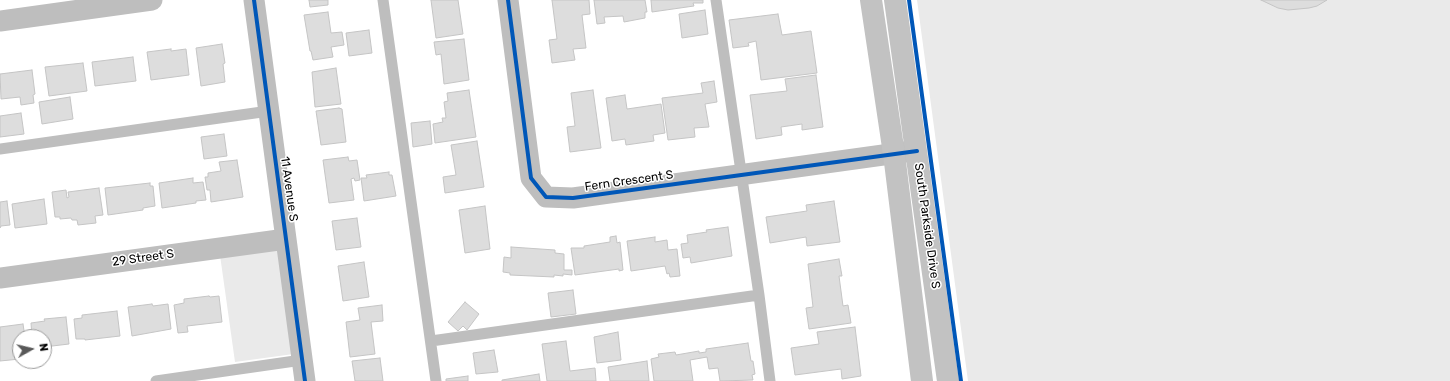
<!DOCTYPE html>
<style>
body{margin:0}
#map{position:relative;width:1450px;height:381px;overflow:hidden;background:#fff;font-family:Rubik,sans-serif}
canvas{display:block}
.north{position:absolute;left:12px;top:329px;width:40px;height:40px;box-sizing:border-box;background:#fff;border:1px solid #999;border-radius:50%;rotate:82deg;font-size:11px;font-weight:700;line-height:16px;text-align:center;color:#000}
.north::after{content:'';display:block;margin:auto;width:14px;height:18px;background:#595959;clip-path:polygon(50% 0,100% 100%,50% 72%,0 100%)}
</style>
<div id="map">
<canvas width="1450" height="381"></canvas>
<div class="north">N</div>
</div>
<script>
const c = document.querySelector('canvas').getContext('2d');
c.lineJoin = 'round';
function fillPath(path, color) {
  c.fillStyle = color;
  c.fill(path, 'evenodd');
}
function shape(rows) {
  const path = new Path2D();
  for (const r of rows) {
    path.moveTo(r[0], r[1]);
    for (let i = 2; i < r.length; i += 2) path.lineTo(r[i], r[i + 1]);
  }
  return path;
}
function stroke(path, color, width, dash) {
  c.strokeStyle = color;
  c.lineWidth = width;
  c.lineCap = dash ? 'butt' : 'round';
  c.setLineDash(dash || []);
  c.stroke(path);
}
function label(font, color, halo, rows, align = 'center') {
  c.font = font + ' Rubik,sans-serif';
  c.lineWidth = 3;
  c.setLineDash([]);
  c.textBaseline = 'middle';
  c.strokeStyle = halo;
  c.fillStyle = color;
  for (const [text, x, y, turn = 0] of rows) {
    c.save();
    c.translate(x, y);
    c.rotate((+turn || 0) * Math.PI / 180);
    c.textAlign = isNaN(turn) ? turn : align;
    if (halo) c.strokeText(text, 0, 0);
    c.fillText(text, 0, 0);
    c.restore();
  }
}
const green = shape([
 [917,0,1450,0,1450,381,968,381],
 [286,239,301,353,235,362,219,248]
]);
const building = shape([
 [309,0,328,0,328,5,310,7,309,0],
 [431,0,458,0,463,34,436,38,431,0],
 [552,0,589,0,590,14,582,15,586,48,573,49,575,60,552,63,549,40,557,39,552,0],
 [594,0,645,0,647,12,645,12,645,18,624,22,623,16,604,17,605,23,597,24,594,0],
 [651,0,703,0,703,3,693,3,694,6,652,12,651,0],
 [1261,0,1327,0,1317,6,1309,8,1288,10,1278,8,1261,0],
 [705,10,708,34,682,38,679,14,705,10],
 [328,12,331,33,342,32,344,45,331,47,333,57,313,60,311,51,310,51,304,15,328,12],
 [778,14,782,35,811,31,817,73,761,80,756,41,748,43,749,46,733,48,729,20,778,14],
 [369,30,372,53,349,56,346,33,369,30],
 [464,39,469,80,444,84,441,54,436,55,434,42,464,39],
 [222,44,225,63,223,64,225,82,201,86,196,48,222,44],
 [171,49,171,51,186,49,189,75,151,80,147,52,171,49],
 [133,57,136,81,95,86,92,62,133,57],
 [83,63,87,91,49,96,45,67,83,63],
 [336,68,341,104,315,107,312,72,336,68],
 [32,70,35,94,33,95,34,103,21,105,20,97,1,99,0,74,32,70],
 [816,75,823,127,802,130,802,124,781,127,782,135,756,139,750,95,787,91,785,79,816,75],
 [714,81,717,102,705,104,709,127,694,128,695,137,668,140,662,98,703,93,701,83,714,81],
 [469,90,476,137,435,143,433,124,443,122,442,118,446,118,444,102,448,101,447,93,469,90],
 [593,90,601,148,570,152,567,127,575,126,571,93,593,90],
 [625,95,627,109,661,104,665,133,653,135,654,141,626,145,625,139,612,141,606,98,625,95],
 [70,97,73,119,42,124,39,102,70,97],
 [339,108,342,109,346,142,321,145,316,111,339,108],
 [21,113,24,134,0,137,0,116,21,113],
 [430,121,432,144,413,147,411,123,430,121],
 [224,134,227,156,204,159,201,137,224,134],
 [477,141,484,187,445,193,443,177,456,175,451,145,477,141],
 [348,157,349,161,357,160,360,180,355,181,354,178,351,179,354,200,329,203,323,160,348,157],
 [237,160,243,197,211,202,210,190,207,190,205,177,208,177,208,173,221,171,219,162,237,160],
 [389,172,389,175,392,175,396,196,364,201,361,178,367,178,366,175,389,172],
 [193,178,193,183,203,182,206,200,196,201,196,203,162,208,159,183,193,178],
 [150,183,150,186,153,186,155,206,143,208,143,210,108,215,105,188,150,183],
 [99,188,103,215,95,216,96,223,78,225,77,220,72,220,71,218,60,219,60,217,55,217,52,192,66,190,67,198,69,197,68,192,99,188],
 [44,199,47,224,15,228,12,204,44,199],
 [7,201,10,225,1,226,0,228,0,202,7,201],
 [834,201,840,242,807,246,806,237,770,243,766,217,807,211,806,205,834,201],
 [485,206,490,249,465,253,459,210,485,206],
 [357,218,361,247,336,250,332,221,357,218],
 [728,227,732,256,691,263,690,257,683,258,681,244,688,243,687,235,707,232,706,230,728,227],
 [616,236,617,243,620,242,623,270,619,271,619,269,575,275,571,248,584,248,584,246,610,242,610,237,616,236],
 [655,237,655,242,667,240,668,250,677,249,680,276,670,277,669,273,667,274,665,266,631,271,627,241,655,237],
 [511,247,555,250,555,253,564,254,564,270,572,270,572,275,563,274,563,276,554,275,554,277,510,275,510,273,503,272,504,257,511,258,511,247],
 [839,259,842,276,839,276,843,306,848,305,851,323,809,329,806,308,813,307,808,264,839,259],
 [364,262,369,297,343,301,338,266,364,262],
 [573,290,576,314,551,317,548,293,573,290],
 [209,296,210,297,219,296,222,322,187,326,188,332,178,333,174,305,184,303,184,299,209,296],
 [465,302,479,314,467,330,463,326,458,331,448,322,465,302],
 [152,304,153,306,168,304,171,329,132,336,128,307,152,304],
 [382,305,383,321,371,322,375,354,350,357,346,322,360,320,358,308,382,305],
 [117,311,120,336,85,340,85,339,76,339,74,319,82,318,82,315,117,311],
 [66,317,69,344,44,347,44,337,32,337,31,323,45,321,44,319,66,317],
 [23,324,25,337,20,337,20,359,0,361,0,327,23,324],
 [855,327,861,376,842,379,841,369,795,375,791,348,819,344,817,332,855,327],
 [618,332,621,360,597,363,594,337,618,332],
 [566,341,570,371,595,368,596,381,547,381,542,344,566,341],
 [748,343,751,361,753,361,755,374,752,375,753,380,720,381,718,368,709,369,707,357,690,360,693,381,654,381,651,359,659,357,658,354,675,352,676,355,699,351,699,353,706,352,706,349,748,343],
 [494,350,498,372,476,374,473,353,494,350],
 [380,358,383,381,355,381,352,361,380,358],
 [647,361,649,381,610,381,608,367,647,361],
 [539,374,540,381,502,381,502,380,539,374],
 [468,376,468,381,446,381,446,379,468,376]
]);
const lane = shape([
 [383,0,436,381],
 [716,0,759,295,770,381],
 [0,149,269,111],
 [431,341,759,295],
 [156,381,302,360]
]);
const street = shape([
 [254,0,305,381],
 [508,0,531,178,546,197,573,198,912,151],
 [0,21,152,0],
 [0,278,286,239]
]);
const secondary = shape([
 [871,0,894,154,922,381],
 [895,0,948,381]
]);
const cycleway = shape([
 [254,0,305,381],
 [508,0,531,178,546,197,573,198,917,151],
 [909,0,961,381]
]);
const streetNames = [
 ["Fern Crescent S",629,181,-8],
 ["11 Avenue S",289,189,82],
 ["South Parkside Drive S",927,226,82],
 ["29 Street S",143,258,-8]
];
fillPath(green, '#eaeaea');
fillPath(building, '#ddd');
stroke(building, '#c5c5c5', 1);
stroke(lane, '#bebebe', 11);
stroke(street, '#bebebe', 21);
stroke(secondary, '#c2c2c2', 22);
stroke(cycleway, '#0057b8', 4);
label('12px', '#000', '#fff', streetNames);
</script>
